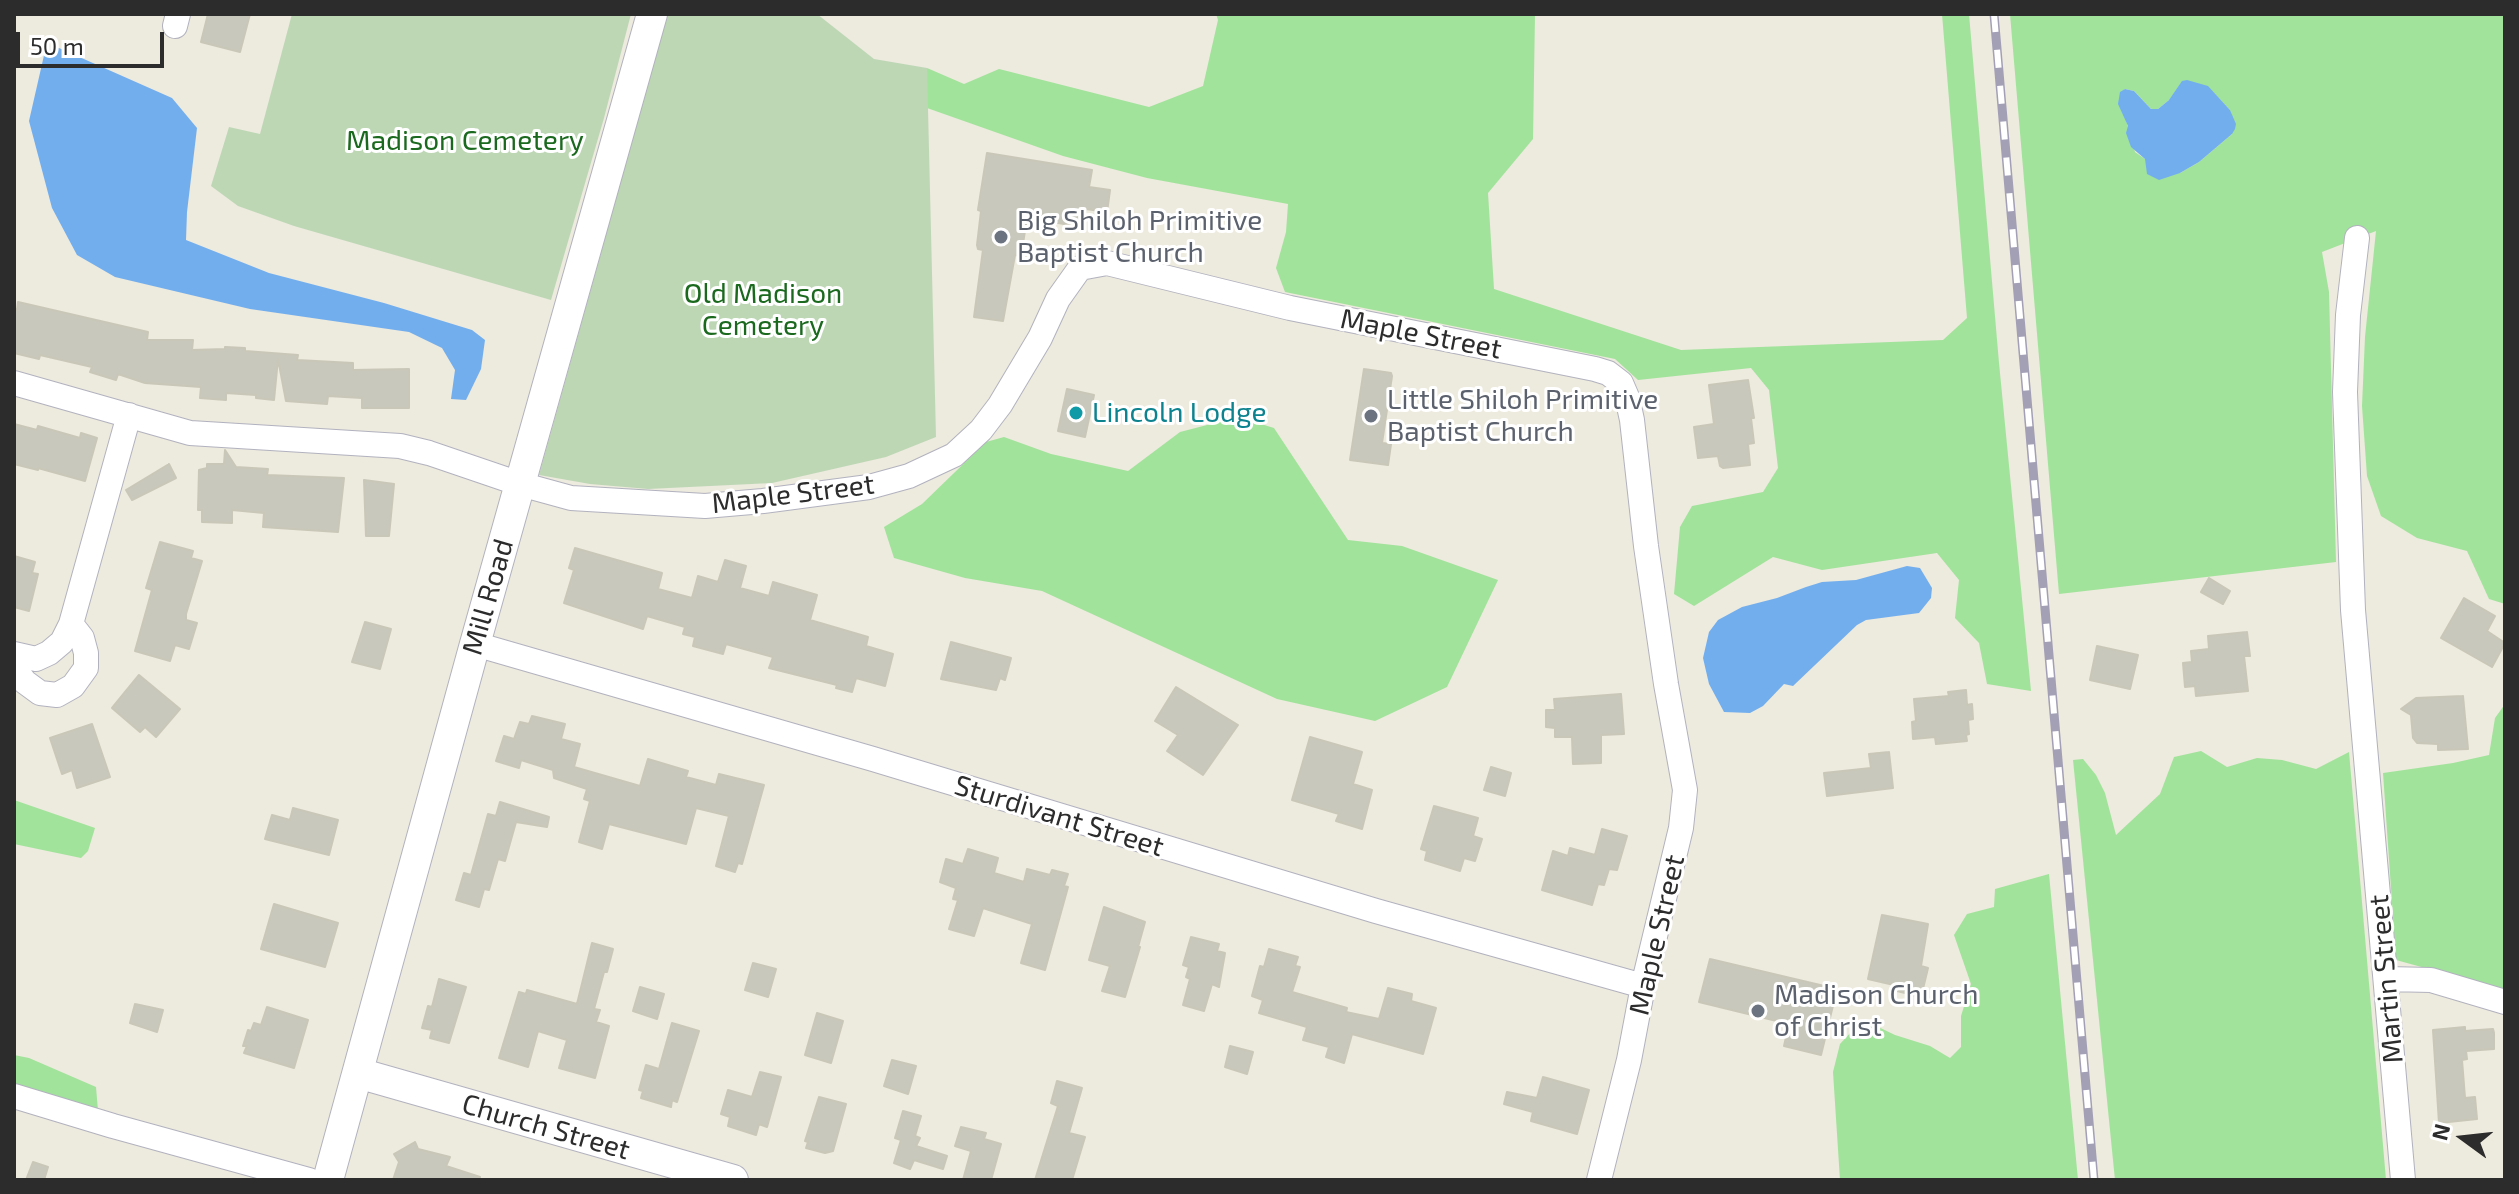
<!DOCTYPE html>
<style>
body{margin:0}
#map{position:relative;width:2519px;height:1194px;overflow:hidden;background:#edeade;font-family:"Exo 2",sans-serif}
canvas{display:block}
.frame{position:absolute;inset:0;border:16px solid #2c2c2c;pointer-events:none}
.north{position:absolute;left:2423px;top:1098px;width:80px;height:80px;-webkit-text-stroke:6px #fff;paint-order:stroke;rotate:285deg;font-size:22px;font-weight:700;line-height:32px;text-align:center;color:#2c2c2c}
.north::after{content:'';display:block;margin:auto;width:28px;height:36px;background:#2c2c2c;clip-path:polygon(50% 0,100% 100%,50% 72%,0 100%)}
.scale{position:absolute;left:16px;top:32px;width:148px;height:36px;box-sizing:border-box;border:4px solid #2c2c2c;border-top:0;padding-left:10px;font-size:24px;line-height:28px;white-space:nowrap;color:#2c2c2c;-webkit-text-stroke:6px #fff;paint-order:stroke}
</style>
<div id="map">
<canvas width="2519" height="1194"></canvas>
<div class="frame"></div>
<div class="north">N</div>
<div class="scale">50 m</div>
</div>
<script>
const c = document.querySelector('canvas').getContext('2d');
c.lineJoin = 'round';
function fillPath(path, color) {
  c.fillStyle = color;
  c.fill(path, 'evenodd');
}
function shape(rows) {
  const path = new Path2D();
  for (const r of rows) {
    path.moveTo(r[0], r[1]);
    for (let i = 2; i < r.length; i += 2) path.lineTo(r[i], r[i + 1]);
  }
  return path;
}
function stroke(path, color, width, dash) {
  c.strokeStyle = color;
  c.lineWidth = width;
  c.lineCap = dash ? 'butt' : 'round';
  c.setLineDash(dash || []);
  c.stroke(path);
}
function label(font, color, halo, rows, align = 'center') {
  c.font = font + ' "Exo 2",sans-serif';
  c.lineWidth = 6;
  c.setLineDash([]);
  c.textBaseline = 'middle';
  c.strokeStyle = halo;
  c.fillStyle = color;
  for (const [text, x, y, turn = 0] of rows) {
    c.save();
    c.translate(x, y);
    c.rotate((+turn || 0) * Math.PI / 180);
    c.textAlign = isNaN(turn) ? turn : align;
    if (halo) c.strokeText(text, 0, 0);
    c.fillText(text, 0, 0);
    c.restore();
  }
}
const green = shape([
 [1216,14,1535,14,1533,139,1488,193,1494,289,1681,350,1943,340,1967,318,1942,14,1969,14,1999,363,2031,691,1987,684,1979,643,1955,618,1959,580,1937,553,1822,570,1773,557,1694,606,1674,594,1680,527,1692,506,1763,492,1778,468,1769,390,1751,368,1638,380,1615,359,1285,292,1276,268,1286,232,1288,204,1147,178,1063,156,927,108,927,68,964,84,999,69,1149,107,1203,86,1218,20],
 [2010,14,2505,14,2505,604,2489,599,2467,551,2417,538,2381,516,2367,476,2362,406,2365,337,2376,231,2322,252,2329,292,2336,562,2059,594],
 [2125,89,2134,91,2152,110,2158,109,2169,100,2213,92,2230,110,2232,134,2199,162,2180,173,2145,159,2135,152,2125,116,2120,93],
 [1238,417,1274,428,1348,540,1402,546,1498,580,1447,687,1375,721,1277,699,1042,591,965,578,894,558,884,527,922,504,986,442,1004,437,1051,454,1128,471,1180,432],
 [2505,704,2505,990,2396,960,2383,773,2453,763,2489,755,2495,718],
 [2201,751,2227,767,2257,758,2282,760,2316,769,2349,752,2386,1180,2115,1180,2073,760,2083,759,2096,775,2105,793,2116,835,2160,794,2174,757],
 [14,800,95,828,88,851,81,858,14,844],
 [2049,874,2078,1180,1840,1180,1833,1072,1840,1044,1852,1031,1870,1023,1895,1035,1930,1046,1950,1058,1961,1047,1961,1016,1971,984,1954,935,1967,914,1994,907,1995,889],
 [14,1055,29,1058,96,1087,98,1111,14,1086]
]);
const cemetery = shape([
 [292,14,631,14,604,118,551,300,294,226,238,206,211,186,229,127,260,134],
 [664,14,817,14,874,59,927,68,936,437,886,457,772,483,648,489,590,484,539,475,601,253]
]);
const water = shape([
 [59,48,172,98,197,128,187,212,186,240,269,273,384,303,472,330,485,340,481,369,466,400,451,399,455,370,442,348,409,332,250,309,115,277,77,255,52,208,29,121,45,51],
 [2187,80,2208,86,2230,110,2236,124,2235,129,2232,134,2199,162,2180,173,2159,180,2147,174,2145,159,2131,147,2126,133,2128,126,2118,104,2120,92,2125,89,2134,91,2151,109,2158,109,2169,100,2182,81],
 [1907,566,1920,568,1932,588,1931,598,1919,613,1866,620,1857,625,1793,686,1784,684,1763,706,1750,713,1724,712,1709,684,1703,658,1709,632,1718,620,1742,607,1777,598,1806,587,1822,582,1856,580]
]);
const building = shape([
 [208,14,250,14,240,52,201,42,208,14],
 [987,153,1092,170,1089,187,1110,190,1107,212,1086,209,1083,227,1027,218,1021,256,1015,255,1003,321,974,317,983,250,978,249,977,245,981,211,978,210,987,153],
 [18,302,148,332,147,340,193,340,192,350,225,349,225,347,245,348,245,351,298,355,297,360,353,363,353,370,409,369,409,408,362,408,362,398,328,396,327,404,286,401,278,359,274,400,256,398,256,395,226,393,226,400,200,398,201,387,145,383,118,374,116,380,90,372,92,367,40,355,39,359,14,353,14,309,17,310,18,302],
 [1364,369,1391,373,1392,376,1382,443,1391,444,1388,465,1350,460,1364,369],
 [1748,380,1754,418,1751,418,1754,443,1748,444,1750,465,1723,468,1720,466,1718,456,1698,458,1694,427,1714,424,1709,385,1748,380],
 [1067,389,1094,395,1085,437,1058,431,1067,389],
 [14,424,37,430,38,426,80,438,81,433,97,438,85,481,38,468,38,470,14,464,14,424],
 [225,450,236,467,268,469,267,475,344,478,338,532,263,527,264,513,232,510,232,523,202,522,202,510,198,510,199,470,207,468,207,464,224,464,225,450],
 [169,464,176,478,132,500,126,490,169,464],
 [364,480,394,484,389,536,366,536,364,480],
 [160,542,193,551,191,558,202,561,186,614,186,620,197,623,189,649,175,645,170,661,135,651,152,590,146,588,160,542],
 [575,548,662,573,658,589,692,598,698,576,718,582,725,560,746,566,740,588,769,596,773,582,817,595,810,620,868,637,866,646,893,654,885,686,856,678,852,692,836,688,837,685,769,668,773,657,726,644,723,654,693,646,695,637,683,634,685,627,647,616,643,629,564,603,574,570,569,568,575,548],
 [14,556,35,562,32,573,38,574,29,611,14,607,14,556],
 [2209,578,2230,591,2223,604,2201,592,2209,578],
 [2464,598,2495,616,2487,631,2505,643,2492,667,2441,638,2464,598],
 [365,622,391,629,380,669,352,662,365,622],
 [2247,632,2250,656,2244,656,2248,691,2196,696,2195,686,2185,687,2183,663,2192,662,2191,651,2209,649,2208,636,2247,632],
 [951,642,1011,658,1005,680,1000,678,996,690,941,679,951,642],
 [2097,646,2138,655,2130,689,2090,680,2097,646],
 [139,675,180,709,156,737,145,727,140,732,112,708,139,675],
 [1176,687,1238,725,1203,775,1167,751,1178,735,1155,721,1176,687],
 [1966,690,1967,705,1972,704,1973,719,1968,720,1969,734,1966,735,1967,741,1936,744,1935,737,1913,739,1912,722,1916,721,1914,699,1949,696,1948,692,1966,690],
 [1621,694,1624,734,1601,735,1601,763,1573,764,1572,737,1555,737,1555,728,1546,727,1546,710,1555,710,1554,699,1621,694],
 [2463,696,2468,749,2438,750,2438,744,2417,743,2413,738,2411,715,2401,709,2416,698,2463,696],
 [532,716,565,724,561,739,580,744,574,767,640,786,648,759,688,771,686,777,716,785,719,774,764,785,742,864,738,863,735,872,716,866,729,816,696,808,686,844,609,824,602,849,579,842,590,801,584,799,587,789,554,778,553,770,521,760,519,768,496,761,504,736,514,739,520,722,529,724,532,716],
 [92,724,110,777,77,788,72,770,62,774,50,738,92,724],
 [1310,737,1362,752,1353,784,1372,790,1362,829,1336,821,1339,814,1292,800,1310,737],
 [1889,752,1893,788,1827,796,1824,773,1871,768,1869,754,1889,752],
 [1491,767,1511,773,1505,796,1484,790,1491,767],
 [500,802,549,817,547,827,516,822,505,861,498,859,489,890,484,889,479,907,456,900,464,873,471,875,488,814,496,816,500,802],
 [1434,806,1478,818,1473,836,1482,839,1475,861,1464,858,1460,871,1425,860,1427,851,1421,849,1434,806],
 [293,808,338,820,329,855,265,839,272,815,290,820,293,808],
 [1602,829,1627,836,1617,870,1609,869,1604,885,1598,884,1592,905,1542,890,1553,851,1568,856,1570,848,1595,855,1602,829],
 [968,849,998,858,994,873,1024,882,1027,869,1050,875,1052,870,1068,874,1064,886,1068,887,1045,970,1021,963,1032,924,983,908,974,936,949,929,958,900,953,899,956,888,940,882,946,859,963,864,968,849],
 [274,904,338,923,325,967,261,949,274,904],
 [1104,907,1145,922,1138,947,1140,947,1125,997,1102,991,1110,966,1089,960,1104,907],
 [1882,915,1928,924,1921,966,1928,968,1921,997,1893,990,1894,985,1868,979,1882,915],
 [1191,937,1219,944,1217,951,1225,953,1219,987,1212,984,1204,1011,1183,1005,1190,979,1186,977,1189,967,1183,965,1191,937],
 [592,943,613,949,607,972,604,972,594,1009,600,1010,596,1022,609,1026,595,1078,559,1068,567,1040,538,1031,528,1067,499,1058,519,992,526,994,527,990,577,1004,592,943],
 [1269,949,1298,957,1295,966,1300,967,1292,992,1347,1008,1346,1012,1379,1019,1388,988,1412,994,1411,1001,1436,1008,1423,1054,1352,1034,1344,1063,1326,1057,1329,1047,1303,1040,1307,1027,1259,1013,1263,1000,1252,996,1260,966,1264,967,1269,949],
 [1710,959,1837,989,1821,1055,1784,1046,1789,1024,1699,1002,1710,959],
 [753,963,776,969,768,997,745,990,753,963],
 [439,979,466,987,449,1043,430,1038,432,1030,422,1028,428,1006,432,1007,439,979],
 [640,987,664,994,657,1019,633,1011,640,987],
 [135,1004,163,1010,157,1032,130,1023,135,1004],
 [267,1007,308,1020,294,1068,244,1053,247,1046,243,1046,248,1030,251,1031,254,1023,261,1025,267,1007],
 [817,1013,843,1021,831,1063,805,1055,817,1013],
 [672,1023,699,1031,677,1102,672,1100,671,1107,641,1098,643,1091,639,1090,646,1065,659,1069,672,1023],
 [2465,1027,2465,1031,2493,1029,2494,1033,2494,1049,2466,1051,2467,1059,2462,1060,2465,1098,2475,1097,2477,1119,2439,1123,2433,1030,2465,1027],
 [1230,1046,1253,1052,1247,1074,1225,1067,1230,1046],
 [892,1060,916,1066,908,1094,884,1086,892,1060],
 [760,1072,781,1077,767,1127,759,1124,756,1135,728,1126,730,1117,721,1114,728,1090,752,1097,760,1072],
 [1543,1077,1589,1090,1577,1134,1531,1121,1533,1112,1504,1104,1507,1092,1537,1098,1543,1077],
 [1057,1081,1082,1088,1069,1133,1085,1137,1072,1180,1035,1180,1058,1106,1051,1103,1057,1081],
 [819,1097,846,1104,833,1151,825,1153,806,1148,808,1142,805,1141,819,1097],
 [903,1111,921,1116,915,1136,920,1138,916,1146,947,1156,943,1169,914,1160,910,1169,894,1163,901,1140,895,1138,903,1111],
 [961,1127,986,1133,984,1139,1001,1144,991,1180,963,1180,971,1151,955,1146,961,1127],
 [415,1142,418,1149,450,1157,446,1166,480,1177,479,1180,393,1180,399,1162,394,1154,415,1142],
 [33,1162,48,1167,44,1180,26,1180,33,1162]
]);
const minor = shape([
 [175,26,178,14],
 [2357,238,2348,315,2345,392,2353,610,2403,1180],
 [14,383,190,433,400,446,429,453,520,484,571,498,705,506,763,501,869,487,909,476,954,455,981,430,1000,405,1040,338,1058,299,1080,268,1107,263,1290,308,1595,369,1608,373,1621,383,1627,397,1632,420,1646,546,1666,684,1685,790,1681,828,1643,986,1629,1060,1599,1180],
 [475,644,873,759,1376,911,1643,986],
 [14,654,36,659,49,653,62,642,71,624,129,415],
 [14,668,25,682,40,693,57,695,73,686,86,668,86,653,82,638,71,624],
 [2387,979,2431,980,2505,1002],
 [14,1096,113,1126,309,1180]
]);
const tertiary = shape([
 [358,1073,733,1180],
 [328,1180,475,644,652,14]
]);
const rail = shape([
 [1994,14,2094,1180]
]);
const markers = [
 [1001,237,8,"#6b7280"],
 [1076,413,8,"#0f9aa8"],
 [1371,416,8,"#6b7280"],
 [1758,1011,8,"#6b7280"]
];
const parkNames = [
 ["Madison Cemetery",465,141],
 ["Old Madison",763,294],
 ["Cemetery",763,326]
];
const worshipNames = [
 ["Big Shiloh Primitive",1017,221],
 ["Baptist Church",1017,253],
 ["Little Shiloh Primitive",1387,400],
 ["Baptist Church",1387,432],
 ["Madison Church",1774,995],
 ["of Christ",1774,1027]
];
const streetNames = [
 ["Maple Street",1421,334,11],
 ["Maple Street",793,494,-7],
 ["Mill Road",488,597,-74],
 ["Sturdivant Street",1059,816,17],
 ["Maple Street",1657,935,-77],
 ["Martin Street",2386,979,-95],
 ["Church Street",546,1127,16]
];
const cultureNames = [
 ["Lincoln Lodge",1092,413]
];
fillPath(green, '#a1e39b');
fillPath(cemetery, '#bdd7b5');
fillPath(water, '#72aeee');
fillPath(building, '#c9c8bc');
stroke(building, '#c9c7b7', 2);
stroke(minor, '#b2b2bf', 26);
stroke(tertiary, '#b2b2bf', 32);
stroke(minor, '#fff', 24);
stroke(tertiary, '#fff', 30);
stroke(rail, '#a3a0b6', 9);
stroke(rail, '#fff', 6, [18]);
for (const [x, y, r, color] of markers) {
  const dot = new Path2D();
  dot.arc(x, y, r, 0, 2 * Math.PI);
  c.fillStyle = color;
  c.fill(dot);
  stroke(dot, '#fff', 3);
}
label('28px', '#1b691e', '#fff', parkNames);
label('28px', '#5b616d', '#fff', worshipNames, 'left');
label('28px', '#2c2c2c', '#fff', streetNames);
label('28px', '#0d838f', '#fff', cultureNames, 'left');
</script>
